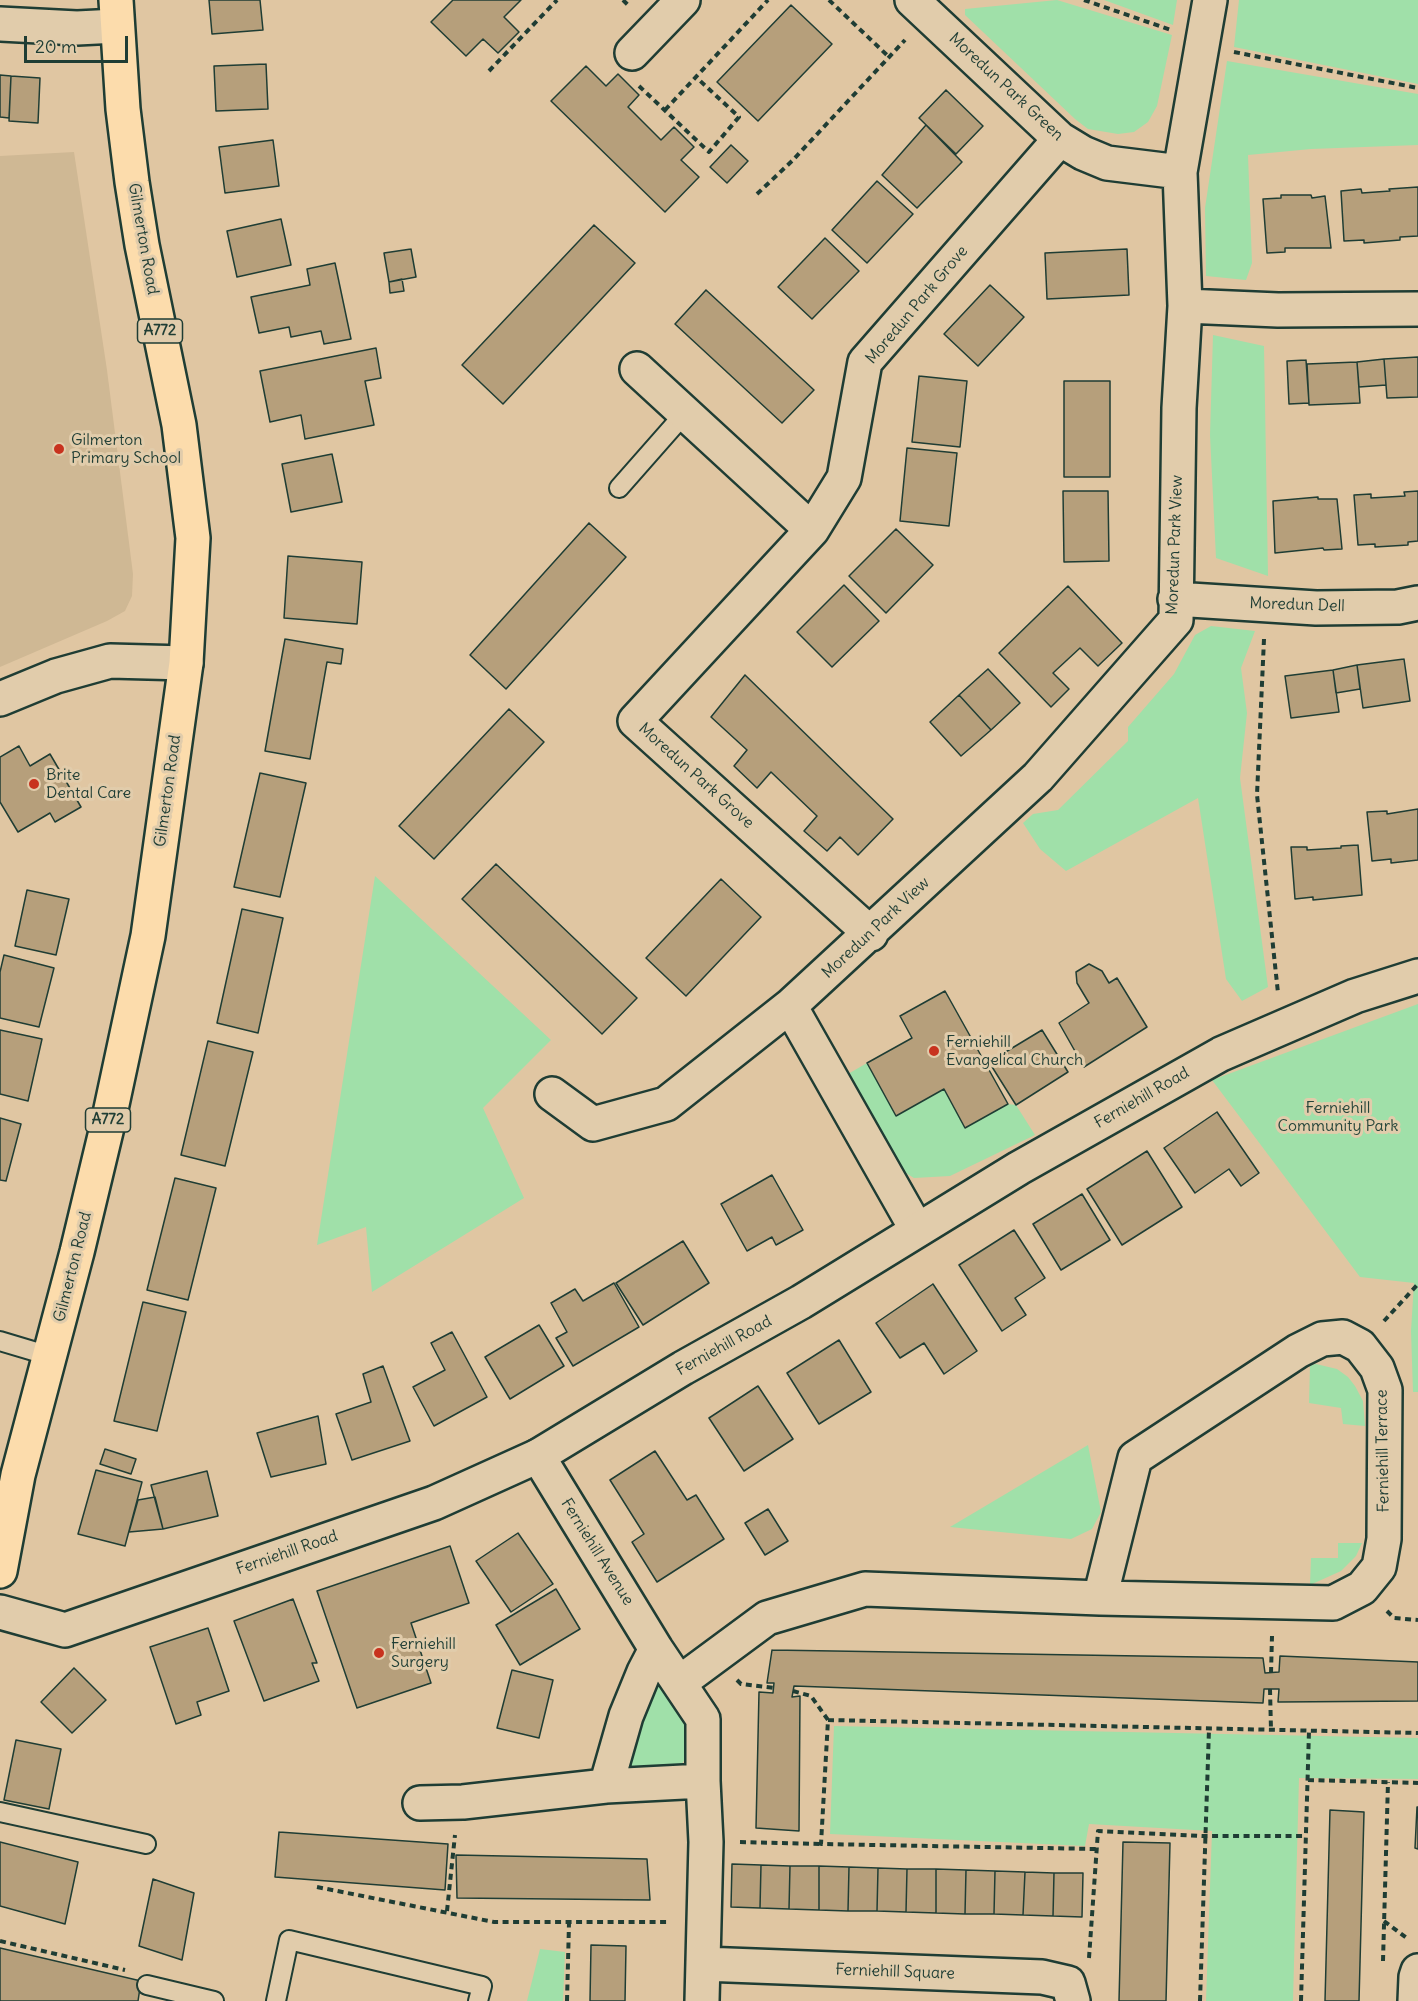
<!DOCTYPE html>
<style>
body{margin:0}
#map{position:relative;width:1418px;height:2001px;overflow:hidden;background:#e0c6a2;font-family:Delius,sans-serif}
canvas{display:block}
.scale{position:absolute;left:24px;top:36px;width:104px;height:27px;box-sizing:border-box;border:3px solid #1f3d34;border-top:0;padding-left:8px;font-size:18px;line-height:21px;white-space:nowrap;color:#1f3d34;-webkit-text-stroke:4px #e1ccab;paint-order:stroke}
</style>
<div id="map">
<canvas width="1418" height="2001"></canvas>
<div class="scale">20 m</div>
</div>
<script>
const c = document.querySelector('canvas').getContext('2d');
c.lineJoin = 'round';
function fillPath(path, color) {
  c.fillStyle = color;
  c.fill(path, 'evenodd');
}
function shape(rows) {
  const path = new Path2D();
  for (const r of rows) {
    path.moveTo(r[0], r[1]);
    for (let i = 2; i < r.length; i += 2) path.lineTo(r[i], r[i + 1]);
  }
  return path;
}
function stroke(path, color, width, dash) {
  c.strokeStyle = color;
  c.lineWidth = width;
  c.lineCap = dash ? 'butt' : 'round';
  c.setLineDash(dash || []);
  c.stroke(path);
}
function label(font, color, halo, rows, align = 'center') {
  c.font = font + ' Delius,sans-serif';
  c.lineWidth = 6;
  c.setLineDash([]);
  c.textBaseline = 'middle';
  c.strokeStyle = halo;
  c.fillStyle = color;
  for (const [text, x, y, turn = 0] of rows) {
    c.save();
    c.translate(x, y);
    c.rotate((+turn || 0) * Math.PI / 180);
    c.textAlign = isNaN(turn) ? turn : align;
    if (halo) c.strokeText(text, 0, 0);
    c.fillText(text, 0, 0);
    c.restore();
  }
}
const built = shape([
 [74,152,107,370,133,574,132,596,125,611,107,621,0,667,0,156]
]);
const green = shape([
 [1057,0,1172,35,1157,106,1148,122,1134,132,1118,134,1088,129,1075,119,965,15,965,9],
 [1104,0,1177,0,1173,25],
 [1239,0,1418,0,1418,84,1234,47],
 [1227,61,1418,94,1418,145,1311,149,1248,155,1252,263,1246,280,1206,276,1205,208],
 [1213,335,1264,346,1268,576,1216,558,1210,435],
 [1211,626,1255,631,1241,668,1247,713,1240,778,1268,987,1242,1001,1226,979,1198,798,1066,871,1040,849,1023,823,1033,814,1058,810,1128,741,1128,727,1174,674,1195,635],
 [375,876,551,1040,483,1108,524,1198,372,1292,366,1227,317,1245],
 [1418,1004,1418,1392,1413,1392,1411,1331,1414,1283,1360,1277,1212,1080],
 [867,1063,896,1115,944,1089,965,1127,1008,1104,1016,1105,1035,1135,950,1176,914,1178,894,1166,841,1078],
 [1316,1364,1337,1369,1348,1377,1355,1386,1363,1401,1365,1426,1343,1424,1341,1408,1309,1403,1310,1365],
 [1088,1445,1101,1512,1092,1529,1071,1539,950,1527],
 [1338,1543,1362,1543,1356,1556,1341,1571,1310,1585,1311,1558,1338,1558],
 [672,1681,695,1713,689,1753,674,1776,629,1770,628,1757,651,1686],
 [834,1726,1418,1738,1418,1779,1299,1778,1293,2001,1206,2001,1212,1831,1089,1824,1085,1846,830,1834],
 [540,1949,565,1952,563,2001,527,2001]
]);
const building = shape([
 [209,0,260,0,263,30,212,34,209,0],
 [453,0,521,0,504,17,519,32,498,53,483,39,466,56,431,22,453,0],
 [791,5,832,44,758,121,717,82,791,5],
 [266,64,268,109,216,111,214,66,266,64],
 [586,66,606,86,618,74,639,95,628,107,661,140,674,127,694,147,681,160,699,177,665,212,551,101,586,66],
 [0,75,11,76,9,118,0,117,0,75],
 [11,76,40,78,38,123,9,121,11,76],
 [946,90,983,126,956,154,919,118,946,90],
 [926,125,962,162,917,208,882,175,926,125],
 [273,140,279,186,225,193,219,147,273,140],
 [731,145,748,161,727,183,710,167,731,145],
 [877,181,913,214,867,263,832,230,877,181],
 [1418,187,1418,236,1400,237,1400,240,1364,243,1364,240,1344,241,1341,191,1361,189,1362,193,1390,191,1389,189,1418,187],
 [1281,195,1311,195,1312,198,1325,196,1331,248,1285,248,1285,252,1267,253,1263,199,1281,198,1281,195],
 [281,219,291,265,237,277,227,231,281,219],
 [594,225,635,263,503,404,462,365,594,225],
 [825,238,859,271,812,319,778,287,825,238],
 [411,249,416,277,389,282,384,253,411,249],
 [1127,249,1129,295,1047,299,1045,253,1127,249],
 [335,263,351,339,324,344,321,331,291,337,289,327,259,333,251,297,310,285,307,269,335,263],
 [402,279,404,291,390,293,389,282,402,279],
 [990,285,1024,317,978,366,944,334,990,285],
 [706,290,814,390,782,423,675,324,706,290],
 [376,348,381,378,365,381,374,425,305,439,301,415,270,422,260,371,376,348],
 [1418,357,1418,397,1387,398,1384,359,1418,357],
 [1384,359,1386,385,1359,387,1357,362,1384,359],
 [1306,360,1309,403,1289,404,1287,361,1306,360],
 [1357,362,1360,403,1309,405,1307,364,1357,362],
 [919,376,967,381,960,447,912,442,919,376],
 [1064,381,1110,381,1110,477,1064,477,1064,381],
 [907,448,957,453,949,526,900,521,907,448],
 [332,454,342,502,291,512,282,464,332,454],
 [1063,491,1108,491,1109,561,1064,562,1063,491],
 [1418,491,1418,541,1408,542,1408,545,1375,547,1375,544,1358,545,1354,495,1371,494,1371,498,1405,496,1404,492,1418,491],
 [1318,497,1318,499,1337,499,1342,549,1324,550,1323,548,1275,553,1273,501,1318,497],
 [589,523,626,557,506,689,470,655,589,523],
 [896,529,933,565,886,613,849,576,896,529],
 [288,556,362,562,357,624,284,618,288,556],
 [844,585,879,621,832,667,797,632,844,585],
 [1068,586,1122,643,1098,666,1080,648,1053,673,1069,689,1051,707,999,653,1068,586],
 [285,639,343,649,341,664,327,662,310,759,265,751,285,639],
 [1404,659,1410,701,1363,708,1357,665,1404,659],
 [1357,665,1360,689,1336,693,1333,670,1357,665],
 [988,669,1020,703,991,730,959,695,988,669],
 [1333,670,1339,712,1291,718,1285,676,1333,670],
 [745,675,893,819,858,855,840,837,827,851,804,831,817,816,771,772,757,788,734,766,747,750,711,717,745,675],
 [959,695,991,730,961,756,930,722,959,695],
 [509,709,544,742,434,859,399,826,509,709],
 [19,746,30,766,50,754,81,807,55,822,50,813,18,832,0,802,0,757,19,746],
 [260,773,306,783,280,897,234,887,260,773],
 [1418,809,1418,860,1391,863,1391,859,1372,861,1367,812,1387,811,1387,814,1418,809],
 [1358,845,1362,895,1313,900,1313,897,1295,899,1291,847,1307,847,1307,850,1341,848,1341,846,1358,845],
 [496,864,637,998,602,1034,462,899,496,864],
 [721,879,761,917,686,996,646,958,721,879],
 [27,890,69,899,56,955,15,946,27,890],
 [242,909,283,918,258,1033,217,1023,242,909],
 [4,955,54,968,39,1027,0,1018,0,972,4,955],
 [1089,964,1102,971,1109,983,1117,978,1147,1027,1084,1067,1059,1023,1089,1003,1077,983,1076,972,1089,964],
 [945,991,1008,1104,965,1128,944,1089,896,1116,867,1063,912,1038,900,1016,945,991],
 [0,1030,42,1039,28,1101,0,1094,0,1030],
 [1042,1030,1068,1072,1016,1105,989,1062,1042,1030],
 [208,1041,253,1052,225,1166,181,1155,208,1041],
 [1217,1112,1259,1173,1241,1186,1229,1169,1195,1193,1164,1148,1217,1112],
 [0,1118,21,1124,6,1181,0,1180,0,1118],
 [1147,1151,1182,1207,1122,1245,1087,1189,1147,1151],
 [772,1175,803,1230,776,1245,772,1237,747,1251,721,1204,772,1175],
 [175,1178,216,1188,188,1300,147,1290,175,1178],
 [1082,1194,1110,1240,1061,1270,1033,1224,1082,1194],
 [1014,1230,1045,1278,1015,1298,1026,1315,1002,1331,959,1265,1014,1230],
 [683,1241,709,1283,643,1325,616,1283,683,1241],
 [614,1283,639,1327,573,1366,556,1338,567,1332,551,1303,575,1289,583,1301,614,1283],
 [933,1284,977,1351,944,1374,924,1343,900,1358,876,1323,933,1284],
 [143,1302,186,1312,157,1431,114,1421,143,1302],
 [539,1325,564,1366,510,1399,485,1357,539,1325],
 [452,1332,487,1397,434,1426,413,1387,445,1370,431,1343,452,1332],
 [839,1340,871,1392,819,1424,787,1373,839,1340],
 [383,1366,410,1441,352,1460,336,1414,371,1402,363,1374,383,1366],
 [758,1386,793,1439,744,1471,709,1418,758,1386],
 [318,1416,326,1464,271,1477,257,1433,318,1416],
 [105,1449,136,1459,131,1474,100,1464,105,1449],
 [655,1451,687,1500,696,1495,724,1539,657,1582,632,1542,644,1534,610,1480,655,1451],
 [96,1470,142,1482,125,1546,78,1534,96,1470],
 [207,1471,218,1516,163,1529,151,1485,207,1471],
 [155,1497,163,1529,129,1532,138,1500,155,1497],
 [768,1509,788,1541,765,1555,745,1523,768,1509],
 [518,1533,553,1584,511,1612,476,1561,518,1533],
 [450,1546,469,1603,411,1623,431,1683,357,1708,317,1591,450,1546],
 [556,1589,580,1629,520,1665,496,1625,556,1589],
 [293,1599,317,1663,312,1663,319,1681,264,1701,234,1621,293,1599],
 [208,1628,229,1691,197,1702,201,1715,176,1724,150,1647,208,1628],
 [772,1650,1263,1658,1265,1673,1279,1672,1280,1656,1418,1662,1418,1701,1278,1702,1279,1689,1264,1689,1263,1703,794,1686,792,1697,800,1696,799,1831,756,1828,759,1692,773,1693,774,1683,767,1683,772,1650],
 [74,1668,106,1700,72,1733,41,1702,74,1668],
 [512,1670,553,1680,539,1738,497,1728,512,1670],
 [16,1740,61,1749,49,1809,4,1800,16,1740],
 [1417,1807,1418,1807,1418,1849,1415,1848,1417,1807],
 [1330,1810,1364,1812,1359,2001,1325,2001,1330,1810],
 [279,1832,448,1844,445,1890,275,1877,279,1832],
 [0,1842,78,1862,65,1924,0,1906,0,1842],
 [1123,1842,1170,1843,1166,2001,1119,2001,1123,1842],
 [456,1855,647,1859,650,1900,457,1898,456,1855],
 [732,1864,761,1865,760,1908,731,1907,732,1864],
 [761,1865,790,1866,789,1909,760,1908,761,1865],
 [790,1866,819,1866,819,1910,789,1909,790,1866],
 [819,1866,849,1867,848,1911,819,1910,819,1866],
 [849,1867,878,1868,877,1911,848,1911,849,1867],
 [878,1868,907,1869,906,1912,877,1911,878,1868],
 [907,1869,936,1869,936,1913,906,1912,907,1869],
 [936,1869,966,1870,965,1914,936,1913,936,1869],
 [966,1870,995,1871,994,1914,965,1914,966,1870],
 [995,1871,1025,1872,1023,1915,994,1914,995,1871],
 [1025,1872,1054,1873,1053,1916,1023,1915,1025,1872],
 [1054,1873,1083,1873,1082,1917,1053,1916,1054,1873],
 [153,1879,194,1893,182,1960,139,1946,153,1879],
 [591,1945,626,1946,625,2001,590,2001,591,1945],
 [0,1948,141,1981,138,2001,0,2001,0,1948]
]);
const path = shape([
 [623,0,630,7],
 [829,0,889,57],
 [1084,0,1171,30],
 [1234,52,1418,88],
 [489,71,557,0],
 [639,86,709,152,739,117,696,77],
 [665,110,768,0],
 [757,194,792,161,905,40],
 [1264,639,1257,795,1278,993],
 [1384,1321,1418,1284],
 [1387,1611,1394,1618,1418,1620],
 [1271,1673,1272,1636],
 [737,1680,741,1684,774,1688],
 [1270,1689,1271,1730],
 [793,1691,811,1696,828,1720,821,1844,1096,1849],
 [828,1720,1418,1733],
 [1308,1780,1418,1783],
 [740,1842,821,1844],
 [317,1887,494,1922,670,1922],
 [447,1911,455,1835],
 [1384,1921,1408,1939],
 [0,1941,125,1970],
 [1089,1958,1098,1831,1204,1836,1305,1836],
 [1383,1961,1388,1782],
 [567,2001,569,1923],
 [1200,2001,1209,1729],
 [1301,2001,1309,1731]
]);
const lane = shape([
 [619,488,685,413],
 [0,1341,50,1356],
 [0,1812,146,1844],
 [147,1985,214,2001],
 [276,2001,289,1940,482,1986,478,2001]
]);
const street = shape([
 [912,0,1060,139,1083,153,1107,163,1180,172],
 [0,24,77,28,117,26],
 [632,53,683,0],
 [1185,306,1278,310,1418,309],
 [637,369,812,530],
 [1175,599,1316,608,1398,607,1418,603],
 [0,699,56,676,110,661,186,663],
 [871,934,635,721,812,530,844,478,865,362,1060,139],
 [552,1094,593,1124,666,1104,790,1006],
 [917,1230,790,1006,1038,777,1176,620,1179,408,1185,306,1180,172,1210,0],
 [538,1456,656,1649,703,1719,703,1781,706,1842,702,2001],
 [656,1649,644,1672,626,1716,606,1786,703,1781],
 [679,1683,767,1618,865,1589,1100,1598,1333,1603,1362,1588,1379,1567,1384,1539,1385,1390,1377,1368,1360,1346,1343,1337,1322,1339,1298,1351,1135,1458,1100,1598],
 [420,1803,463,1802,606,1786],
 [703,1964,1042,1977,1068,1983,1073,2001],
 [1415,2001,1416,1977,1418,1971]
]);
const secondary = shape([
 [0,1612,65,1630,434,1503,538,1456,683,1368,801,1302,1019,1168,1221,1054,1355,996,1418,976]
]);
const primary = shape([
 [0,1571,18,1475,77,1252,108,1123,148,936,186,663,193,538,179,425,142,245,132,182,123,109,116,0]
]);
const markers = [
 [59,449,6,"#c8321e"],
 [34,784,6,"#c8321e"],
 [934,1051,6,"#c8321e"],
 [379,1653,6,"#c8321e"]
];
const shields = [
 [160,331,45],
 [108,1120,45]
];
const shieldNames = [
 ["A772",160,331],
 ["A772",108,1120]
];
const streetNames = [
 ["Moredun Park Green",1006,87,43],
 ["Gilmerton Road",143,239,80],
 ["Moredun Park Grove",917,305,-50],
 ["Moredun Park View",1175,545,-88],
 ["Moredun Dell",1297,605,2],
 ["Moredun Park Grove",696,776,42],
 ["Gilmerton Road",168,791,-82],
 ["Moredun Park View",876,928,-43],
 ["Ferniehill Road",1142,1098,-30],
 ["Gilmerton Road",73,1267,-76],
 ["Ferniehill Road",724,1346,-29],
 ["Ferniehill Terrace",1383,1451,-91],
 ["Ferniehill Avenue",597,1552,58],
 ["Ferniehill Road",287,1553,-19],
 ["Ferniehill Square",895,1972,2]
];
const poiNames = [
 ["Gilmerton",71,440],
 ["Primary School",71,458],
 ["Brite",46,775],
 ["Dental Care",46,793],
 ["Ferniehill",946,1042],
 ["Evangelical Church",946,1060],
 ["Ferniehill",391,1644],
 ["Surgery",391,1662]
];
const parkNames = [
 ["Ferniehill",1338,1108],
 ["Community Park",1338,1126]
];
fillPath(built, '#cfb894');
fillPath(green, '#a0e0a9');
fillPath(building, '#b69f7b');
stroke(building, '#1f3d34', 1.5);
stroke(lane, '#1f3d34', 22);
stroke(street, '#1f3d34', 38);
stroke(secondary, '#1f3d34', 38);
stroke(primary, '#1f3d34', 38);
stroke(path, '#1f3d34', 4, [6, 4.5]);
stroke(lane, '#e1ccab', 18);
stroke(street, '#e1ccab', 33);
stroke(secondary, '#e1ccab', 33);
stroke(primary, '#fcdcac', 33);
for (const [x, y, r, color] of markers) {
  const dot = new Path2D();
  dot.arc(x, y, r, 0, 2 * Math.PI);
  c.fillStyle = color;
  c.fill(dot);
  stroke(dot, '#e1ccab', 2);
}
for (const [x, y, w] of shields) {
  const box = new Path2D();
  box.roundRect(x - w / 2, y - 12, w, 24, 4.5);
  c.fillStyle = '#e1ccab';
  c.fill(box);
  stroke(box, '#1f3d34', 1.5);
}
label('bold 15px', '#1f3d34', null, shieldNames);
label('16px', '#1f3d34', '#e1ccab', streetNames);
label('16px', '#1f3d34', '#e1ccab', poiNames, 'left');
label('16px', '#25453a', '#e1ccab', parkNames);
</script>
